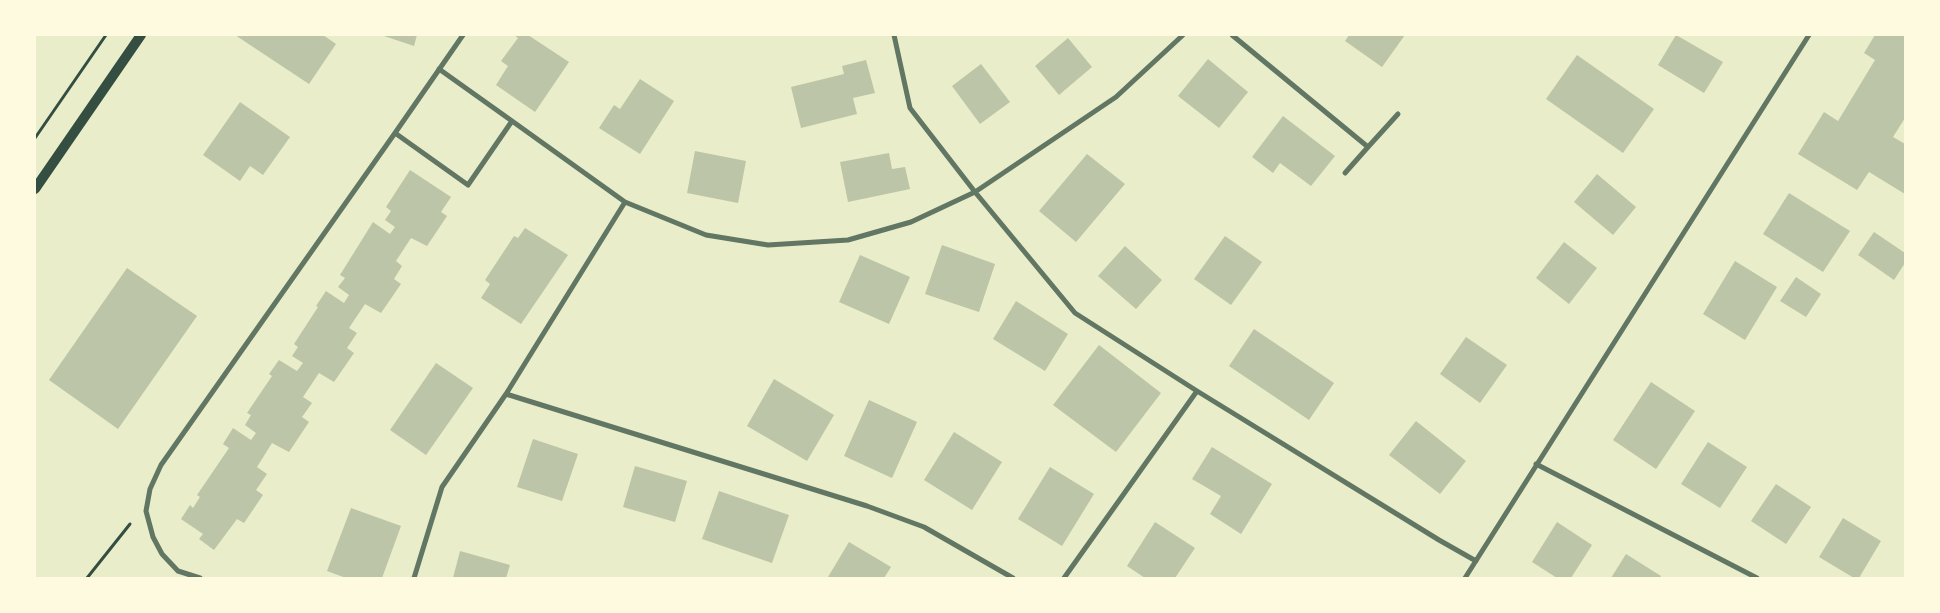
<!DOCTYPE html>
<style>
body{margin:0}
#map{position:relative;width:1940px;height:613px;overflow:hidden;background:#e9edc9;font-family:Figtree,sans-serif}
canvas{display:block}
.frame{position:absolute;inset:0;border:36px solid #fefae0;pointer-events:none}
</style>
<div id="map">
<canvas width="1940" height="613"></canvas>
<div class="frame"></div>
</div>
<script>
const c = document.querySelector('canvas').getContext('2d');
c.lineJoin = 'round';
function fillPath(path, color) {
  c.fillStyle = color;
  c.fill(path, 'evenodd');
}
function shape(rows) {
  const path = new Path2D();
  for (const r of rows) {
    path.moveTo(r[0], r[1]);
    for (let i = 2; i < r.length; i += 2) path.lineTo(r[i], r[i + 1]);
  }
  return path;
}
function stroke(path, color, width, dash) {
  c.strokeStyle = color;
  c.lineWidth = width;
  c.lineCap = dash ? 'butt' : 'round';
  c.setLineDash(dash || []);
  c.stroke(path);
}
const building = shape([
 [235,35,323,35,336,44,309,84],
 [381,35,417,35,414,46],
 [514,35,528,35,569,62,535,112,496,85,508,66,501,61,518,38],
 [1349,35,1405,35,1382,67,1345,41],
 [1676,35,1723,62,1704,93,1658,65],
 [1875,35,1905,35,1905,118,1893,137,1905,144,1905,194,1869,172,1857,190,1798,154,1824,112,1838,121,1875,60,1864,53],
 [1068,38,1092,67,1059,95,1035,66],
 [1577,55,1654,109,1623,153,1546,99],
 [1208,59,1248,92,1219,128,1178,96],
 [866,60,875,93,853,98,857,114,801,128,791,87,844,74,842,66],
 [981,64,1010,102,980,124,952,86],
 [640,79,674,101,640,154,599,128,614,105,620,109],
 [240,102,290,137,263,175,250,166,240,181,203,155],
 [1283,116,1335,156,1311,186,1280,163,1273,173,1252,157],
 [695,151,746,161,738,203,687,193],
 [889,153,892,169,905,167,910,189,848,202,840,162],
 [1087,154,1125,184,1076,242,1039,211],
 [410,170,451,197,441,212,447,216,427,246,411,238,396,261,402,266,394,279,401,284,381,313,365,304,349,328,357,333,347,348,354,353,334,382,319,373,303,397,312,403,302,417,309,422,289,452,272,443,257,467,267,474,256,490,263,495,244,523,237,519,214,550,199,539,203,534,181,519,190,505,193,508,200,497,197,495,229,448,223,444,233,428,251,440,256,433,245,425,251,415,247,413,272,376,269,374,279,360,297,371,303,363,292,356,298,347,294,344,318,307,316,306,326,291,344,303,349,295,338,287,345,278,340,275,373,222,390,234,395,227,385,220,391,211,386,207],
 [1597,174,1636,207,1613,235,1574,202],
 [1789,193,1850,231,1823,272,1763,234],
 [525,228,568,255,521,324,481,298,490,284,485,280,514,236,518,238],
 [1874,232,1905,253,1905,263,1894,280,1858,255],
 [1225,236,1262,262,1231,305,1194,279],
 [1564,242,1597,268,1569,304,1536,278],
 [942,245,995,264,979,312,925,294],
 [1125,246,1162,280,1136,309,1098,276],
 [860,255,910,277,889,324,839,302],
 [1735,261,1777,287,1745,340,1703,314],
 [127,268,197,316,118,429,49,380],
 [1796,277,1821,294,1806,317,1780,301],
 [1016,301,1068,334,1045,371,993,339],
 [1254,329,1334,383,1309,420,1229,366],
 [1466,337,1507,365,1480,403,1440,374],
 [1099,345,1161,393,1116,452,1053,405],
 [436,363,473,388,426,455,390,430],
 [774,379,834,415,807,461,747,426],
 [1651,382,1695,411,1656,469,1613,440],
 [869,400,917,422,892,478,844,456],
 [1416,421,1466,461,1440,494,1389,455],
 [954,432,1002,462,972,510,924,480],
 [533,439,578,454,562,501,517,487],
 [1708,442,1747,467,1720,508,1681,484],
 [1212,447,1272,484,1241,534,1210,514,1221,496,1192,479],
 [635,466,687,481,675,522,623,507],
 [1050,467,1094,494,1062,546,1018,519],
 [1776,484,1811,507,1786,544,1751,521],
 [719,491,789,515,772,563,702,539],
 [351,508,401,526,382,578,346,578,327,571],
 [1843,518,1881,541,1859,578,1854,578,1819,557],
 [1155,522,1195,548,1175,578,1145,578,1127,566],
 [1557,522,1592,545,1571,578,1557,578,1532,562],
 [849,542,891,567,884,578,828,577],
 [460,551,510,565,506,578,453,578],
 [1626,554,1661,576,1660,578,1611,578]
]);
const path = shape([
 [35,138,106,35],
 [87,578,130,524]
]);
const minor = shape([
 [894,35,910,108,975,192,1075,313,1197,391,1439,540,1476,561],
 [1232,35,1368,147,1345,173],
 [439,69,512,121,468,185,395,133,463,35],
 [512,121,625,202,706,235,768,245,848,240,911,222,975,192,1116,97,1183,35],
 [1368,147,1398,114],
 [506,394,867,506,924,527,1013,578],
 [1536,464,1757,578],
 [200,578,178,571,162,554,153,537,146,511,150,489,161,465,395,133],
 [414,578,442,487,506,394,625,202],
 [1064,578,1197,391],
 [1465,578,1809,35]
]);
const secondary = shape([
 [35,189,141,35]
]);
fillPath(building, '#bcc5a7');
stroke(path, '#344e41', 3);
stroke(minor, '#617663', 5);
stroke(secondary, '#344e41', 10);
</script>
